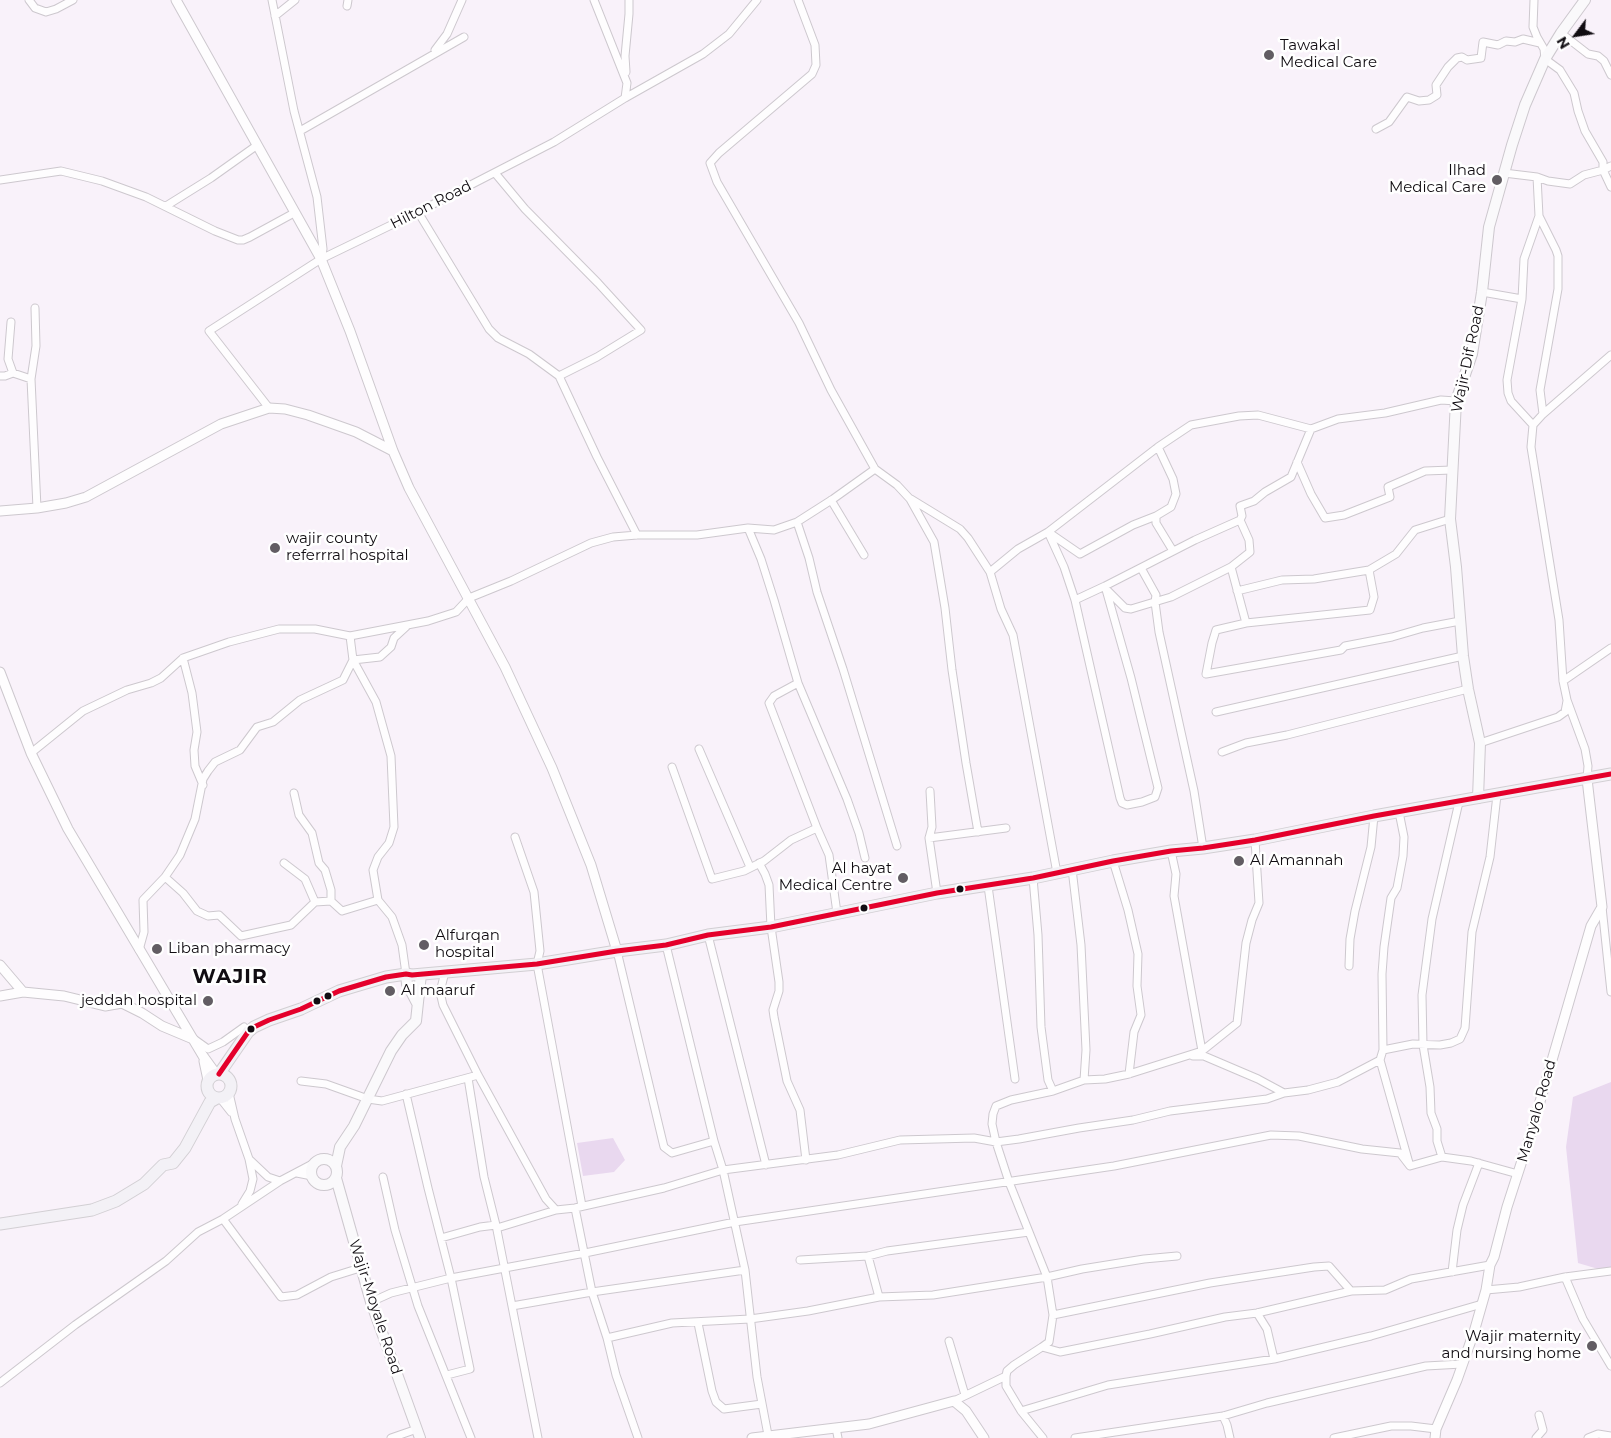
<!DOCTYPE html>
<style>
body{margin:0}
#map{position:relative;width:1611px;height:1438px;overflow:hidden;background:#f9f2fa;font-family:Montserrat,sans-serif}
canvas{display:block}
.north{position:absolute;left:1551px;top:10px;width:50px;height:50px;-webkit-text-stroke:4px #fff;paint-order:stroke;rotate:239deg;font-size:14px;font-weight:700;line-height:20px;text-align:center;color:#110d12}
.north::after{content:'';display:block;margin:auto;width:18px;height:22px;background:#110d12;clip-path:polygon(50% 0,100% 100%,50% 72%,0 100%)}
</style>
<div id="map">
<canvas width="1611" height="1438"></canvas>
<div class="north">N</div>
</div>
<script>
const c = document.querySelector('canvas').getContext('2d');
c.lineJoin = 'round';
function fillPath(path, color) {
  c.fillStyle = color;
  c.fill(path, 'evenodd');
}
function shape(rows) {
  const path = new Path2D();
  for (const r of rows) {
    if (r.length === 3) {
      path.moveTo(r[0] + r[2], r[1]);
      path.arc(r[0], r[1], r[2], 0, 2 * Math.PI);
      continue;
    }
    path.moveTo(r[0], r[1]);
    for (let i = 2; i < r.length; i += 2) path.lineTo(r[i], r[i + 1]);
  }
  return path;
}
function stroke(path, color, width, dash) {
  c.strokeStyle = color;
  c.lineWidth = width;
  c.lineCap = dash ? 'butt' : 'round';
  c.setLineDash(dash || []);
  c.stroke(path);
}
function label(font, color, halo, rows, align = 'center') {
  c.font = font + ' Montserrat,sans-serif';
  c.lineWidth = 5;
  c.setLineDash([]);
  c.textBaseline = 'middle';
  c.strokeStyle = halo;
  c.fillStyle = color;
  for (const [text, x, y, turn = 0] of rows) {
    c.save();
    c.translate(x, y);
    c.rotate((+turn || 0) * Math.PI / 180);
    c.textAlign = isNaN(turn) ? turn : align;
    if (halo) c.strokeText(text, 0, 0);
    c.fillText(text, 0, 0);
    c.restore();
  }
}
const green = shape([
 [1611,1082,1611,1271,1605,1271,1578,1263,1566,1147,1573,1097],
 [613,1138,625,1160,614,1172,583,1176,577,1143]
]);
const minor = shape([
 [29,0,35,8,46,12,56,9,73,0],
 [272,0,294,111,317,197,323,249,321,259],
 [594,0,627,83,625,98],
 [798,0,815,45,816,65,812,74,719,153,710,163,717,182,799,323,831,390,875,469],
 [1534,0,1533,27,1537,37,1544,49,1545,59,1560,70,1574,93,1578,111,1585,131,1603,162,1603,170,1611,187],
 [347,6,348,0],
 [275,16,295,0],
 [1561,33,1588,54,1598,56,1604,61,1611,75],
 [435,50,447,34,462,0],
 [626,72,625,56,629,14,629,0],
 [1376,129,1389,122,1407,97,1419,101,1429,100,1437,95,1436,85,1448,67,1457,58,1462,57,1467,60,1481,58,1483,42,1498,45,1506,41,1515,42,1523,39,1540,43],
 [300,131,464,37],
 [495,173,525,209,598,283,641,330,597,357,559,376],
 [1504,173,1537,177,1548,181,1570,184,1584,175,1603,170,1611,166],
 [1537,177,1539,216,1556,250,1558,256,1558,289,1540,390,1543,414],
 [0,180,61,171,102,181,146,197,215,231,238,240,243,240,250,237,294,213],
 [166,206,211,178,256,146],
 [418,212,489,329,498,338,529,354,559,376,597,457,637,535],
 [1482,292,1522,299],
 [35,308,36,346,31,379,37,508],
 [11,322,8,359,13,373],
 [0,376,5,376,13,373,31,379],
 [269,408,209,331,321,259,418,212,554,142,625,98,703,54,729,34,757,0],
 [1533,425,1511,401,1508,393,1507,380,1522,299,1524,259,1539,216],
 [1158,447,1173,479,1176,494,1171,507,1156,516,1156,523,1173,551],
 [1297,462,1311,494,1325,518,1344,515,1390,497,1388,487,1425,471,1452,470],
 [911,499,960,529,968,538,990,572],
 [831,500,864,555],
 [797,522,809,558,817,592,843,669,897,846],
 [748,528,774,530,797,522,833,499,875,469,897,485,910,499,934,542,945,608,952,670,966,763,978,832],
 [1048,532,1064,567,1075,600,1120,798,1122,803,1127,805,1142,802,1155,797,1158,788,1131,678,1105,586],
 [1048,532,1080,554,1133,525,1156,516],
 [1231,567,1246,623,1216,630,1212,643,1206,674,1341,650,1345,646,1392,637,1423,628,1460,621],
 [1141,568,1156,595,1155,602,1159,632,1194,791,1203,848],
 [1108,591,1125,608,1131,609,1171,597,1231,567,1250,552,1249,540,1240,520],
 [1237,591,1282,580,1314,579,1369,570,1396,554,1415,530,1450,519],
 [1075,600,1105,586,1195,540,1240,520,1242,516,1240,506,1254,501,1265,492,1291,477,1311,429],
 [1246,623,1370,610,1374,597,1369,570],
 [350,636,353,660,376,702,391,756,394,827,389,843,378,857,373,870,378,900,392,917,402,945,406,974],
 [183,658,192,693,197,732,194,750,195,766,203,785],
 [1563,681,1611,648],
 [798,683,774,696,769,703,817,828],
 [1216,712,1463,656],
 [1480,743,1558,717,1565,712,1567,701],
 [699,749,750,867],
 [1222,752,1246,743,1287,735,1468,689],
 [31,753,83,711,127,690,151,683,161,678,183,658,229,642,279,629,315,629,350,636,428,621,456,612,469,598,511,581,591,543,613,537,637,535,697,535,748,528,761,559,774,600,798,683,847,799,859,833,865,858],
 [672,767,712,879,744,871,764,861,791,840,817,828,829,855,837,913],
 [1587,779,1588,766,1585,749,1567,700,1563,681,1559,620,1531,447,1533,425,1543,414,1611,355],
 [930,791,932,827,929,838,937,893],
 [294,793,299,815,312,833,319,863,325,870,331,890,331,901],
 [1399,812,1404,837,1403,856,1397,888,1391,898,1384,947,1382,974,1383,1050,1380,1060,1409,1163],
 [515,837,534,892,540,951,537,964,582,1206],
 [929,838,1006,828],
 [1171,851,1176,874,1174,896,1202,1051],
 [1113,861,1128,910,1138,954,1137,986,1141,1015,1134,1032,1129,1074],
 [284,863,305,879,315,902],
 [759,863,765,874,769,885,771,927,779,982,779,991,773,1010,774,1017,787,1081,800,1110,806,1160],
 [1072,869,1081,945,1086,1050,1084,1080],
 [1057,873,1013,635,1001,609,990,572,1018,549,1048,532,1158,447,1191,425,1239,416,1258,415,1311,429,1338,419,1385,413,1441,400,1456,401],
 [165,877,183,893,197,911,208,916,219,915,241,936,291,925,315,902,331,901,342,911,378,900],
 [1033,878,1038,935,1041,1027,1048,1080,1053,1091],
 [988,886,1015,1079],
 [1602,907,1611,992],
 [708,935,766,1165],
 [666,945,714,1141,723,1170,745,1270,757,1377,768,1435],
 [139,950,144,932,143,900,165,877,180,855,195,819,203,779,208,771,215,762,240,750,257,727,273,722,300,700,343,680,353,660,380,657,391,647,394,638,407,626],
 [617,951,664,1147,672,1153,714,1141],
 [1349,966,1350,939,1355,911,1371,847,1374,816],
 [445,972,440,992,443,1005,478,1075,546,1199,556,1210,575,1208,664,1188,723,1170,838,1155,900,1140,974,1138,996,1142,1019,1139,1079,1128,1133,1120,1170,1111,1267,1099,1284,1093],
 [194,1039,208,1049,223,1042,244,1027,248,1032],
 [1383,1050,1413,1044,1440,1045,1451,1043,1460,1039,1465,1028,1472,932,1490,857,1497,795],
 [1193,1056,1204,1056,1258,1079,1284,1093,1308,1090,1338,1082,1380,1060],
 [468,1078,484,1177,496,1225,538,1438],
 [301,1081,326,1084,368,1099,382,1101,478,1075],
 [229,1093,235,1119,249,1159,253,1179,250,1191,242,1204],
 [406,1094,428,1188,451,1278,470,1369,447,1375],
 [220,1098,231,1112],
 [1442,1157,1437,1141,1437,1129,1431,1113,1430,1087,1423,1045,1422,995,1432,919,1459,802],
 [249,1159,268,1177,280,1181],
 [297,1173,312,1176],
 [383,1177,395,1230,418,1306,471,1438],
 [575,1208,592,1292,607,1338,616,1375,638,1438],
 [223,1219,281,1297,297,1295,331,1277,360,1268],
 [497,1228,556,1210],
 [441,1238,480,1227,496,1225],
 [868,1256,879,1297],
 [800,1260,868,1256,887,1251,1029,1232],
 [1452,1272,1457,1230,1463,1205,1479,1163],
 [1565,1277,1583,1319,1611,1366],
 [1486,1290,1519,1287,1565,1277,1611,1271],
 [371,1302,391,1293,451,1278,585,1253,735,1222,1114,1166,1271,1135,1299,1136,1362,1149,1400,1153,1410,1166,1442,1157,1471,1161,1518,1174],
 [512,1306,592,1292,745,1270],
 [1257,1313,1267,1329,1274,1359],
 [1053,1315,1210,1283,1314,1267,1329,1266,1351,1291],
 [698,1323,712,1391,716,1402,724,1409,762,1404],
 [607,1338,672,1323,750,1319,808,1311,879,1297,933,1295,1047,1277,1082,1269,1144,1259,1177,1256],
 [949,1341,965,1395],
 [1042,1347,1049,1342,1053,1315,1047,1277,1009,1182,996,1142,992,1124,993,1114,996,1106,1011,1100,1053,1091,1084,1080,1105,1079,1129,1074,1202,1051,1237,1023,1246,943,1252,920,1259,903,1255,840],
 [0,1383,75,1325,166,1261,198,1232,223,1219,280,1181,316,1162],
 [954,1401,1006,1376],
 [1021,1411,1108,1385,1274,1359,1371,1336,1482,1304],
 [1223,1416,1227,1425,1230,1438],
 [836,1428,838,1438],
 [391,1438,417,1429],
 [1043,1438,1021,1411,1006,1386,1006,1376,1007,1371,1014,1365,1042,1347,1060,1352,1150,1334,1225,1317,1257,1313,1351,1291,1385,1290,1411,1279,1490,1265],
 [1075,1438,1223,1416,1267,1403,1426,1366,1462,1364],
 [1334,1438,1391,1426,1411,1426,1436,1429],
 [1536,1438,1543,1430,1539,1415],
 [1588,1438,1598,1434,1611,1436]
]);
const tertiary = shape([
 [176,0,321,259,350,331,393,451,409,488,505,667,552,768,591,865,617,951],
 [0,511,37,508,66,503,86,497,221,424,269,408,285,409,308,415,356,432,393,451],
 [0,672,31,753,68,829,203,1056,216,1074],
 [0,965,23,992,64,996,105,1006,122,1003,142,1013,162,1026,193,1039],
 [0,996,23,992],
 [204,1061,208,1080],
 [752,1438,869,1424,954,1401,966,1411,984,1438],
 [1435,1438,1436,1429,1457,1380,1474,1332,1486,1290,1490,1265,1494,1257,1507,1207,1530,1136,1591,926,1602,907,1587,779]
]);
const secondary = shape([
 [1478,798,1480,743,1468,689,1463,656,1456,567,1450,519,1456,401,1472,354,1482,292,1489,227,1512,145,1525,105,1545,59,1561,33,1585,0],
 [406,974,407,984,417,1003],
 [324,1172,13],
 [336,1166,340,1147,354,1126,391,1051,402,1035,416,1021,421,974],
 [336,1178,371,1302,420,1438]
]);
const trunk = shape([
 [219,1086,12],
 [219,1074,248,1032,254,1027,269,1020,301,1009,339,991,386,977,406,974,412,975,537,964,617,951,666,945,708,935,771,927,937,893,1033,878,1113,861,1171,851,1203,848,1255,840,1374,816,1611,774],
 [0,1224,92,1210,116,1201,144,1184,163,1165,173,1163,185,1148,210,1102,217,1098]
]);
const bus1 = shape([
 [219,1074,248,1032,254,1027,269,1020,301,1009,339,991,386,977,406,974,412,975,537,964,617,951,666,945,708,935,771,927,937,893,1033,878,1113,861,1171,851,1203,848,1255,840,1374,816,1611,774]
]);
const markers = [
 [1269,55,6,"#625d63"],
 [1497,180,6,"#625d63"],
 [275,548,6,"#625d63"],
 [1239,861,6,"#625d63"],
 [903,878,6,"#625d63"],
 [960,889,4.5,"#110d12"],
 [864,908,4.5,"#110d12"],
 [424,945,6,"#625d63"],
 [157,949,6,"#625d63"],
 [390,991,6,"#625d63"],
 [328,996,4.5,"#110d12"],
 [208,1001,6,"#625d63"],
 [317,1001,4.5,"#110d12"],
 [251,1029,4.5,"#110d12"],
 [1592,1346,6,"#625d63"]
];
const poiNames = [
 ["Tawakal",1280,46],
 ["Medical Care",1280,63],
 ["Ilhad",1486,171,"right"],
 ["Medical Care",1486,188,"right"],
 ["wajir county",286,539],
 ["referrral hospital",286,556],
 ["Al Amannah",1250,861],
 ["Al hayat",892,869,"right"],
 ["Medical Centre",892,886,"right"],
 ["Alfurqan",435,936],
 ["hospital",435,953],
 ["Liban pharmacy",168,949],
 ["Al maaruf",401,991],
 ["jeddah hospital",197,1001,"right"],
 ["Wajir maternity",1581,1337,"right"],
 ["and nursing home",1581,1354,"right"]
];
const streetNames = [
 ["Hilton Road",431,205,-27],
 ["Wajir-Dif Road",1468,359,-78],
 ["Manyalo Road",1537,1111,-74],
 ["Wajir-Moyale Road",375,1307,72]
];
const districtNames = [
 ["WAJIR",230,977]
];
fillPath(green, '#e9d8ef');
stroke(minor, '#cdc8ce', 9);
stroke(tertiary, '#cdc8ce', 11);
stroke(secondary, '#cdc8ce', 12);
stroke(trunk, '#d2cfd3', 13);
stroke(minor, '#fefdfe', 7);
stroke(tertiary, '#fefdfe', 9);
stroke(secondary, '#faf9fb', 10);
stroke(trunk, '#f3f1f6', 11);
stroke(bus1, '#e4002b', 5);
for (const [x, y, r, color] of markers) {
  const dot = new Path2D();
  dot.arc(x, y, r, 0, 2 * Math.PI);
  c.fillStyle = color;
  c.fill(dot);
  stroke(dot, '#fff', 2);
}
label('15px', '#110d12', '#fff', poiNames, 'left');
label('15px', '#110d12', '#fff', streetNames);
c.letterSpacing = '1px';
label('bold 20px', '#110d12', '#fff', districtNames);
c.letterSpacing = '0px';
</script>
